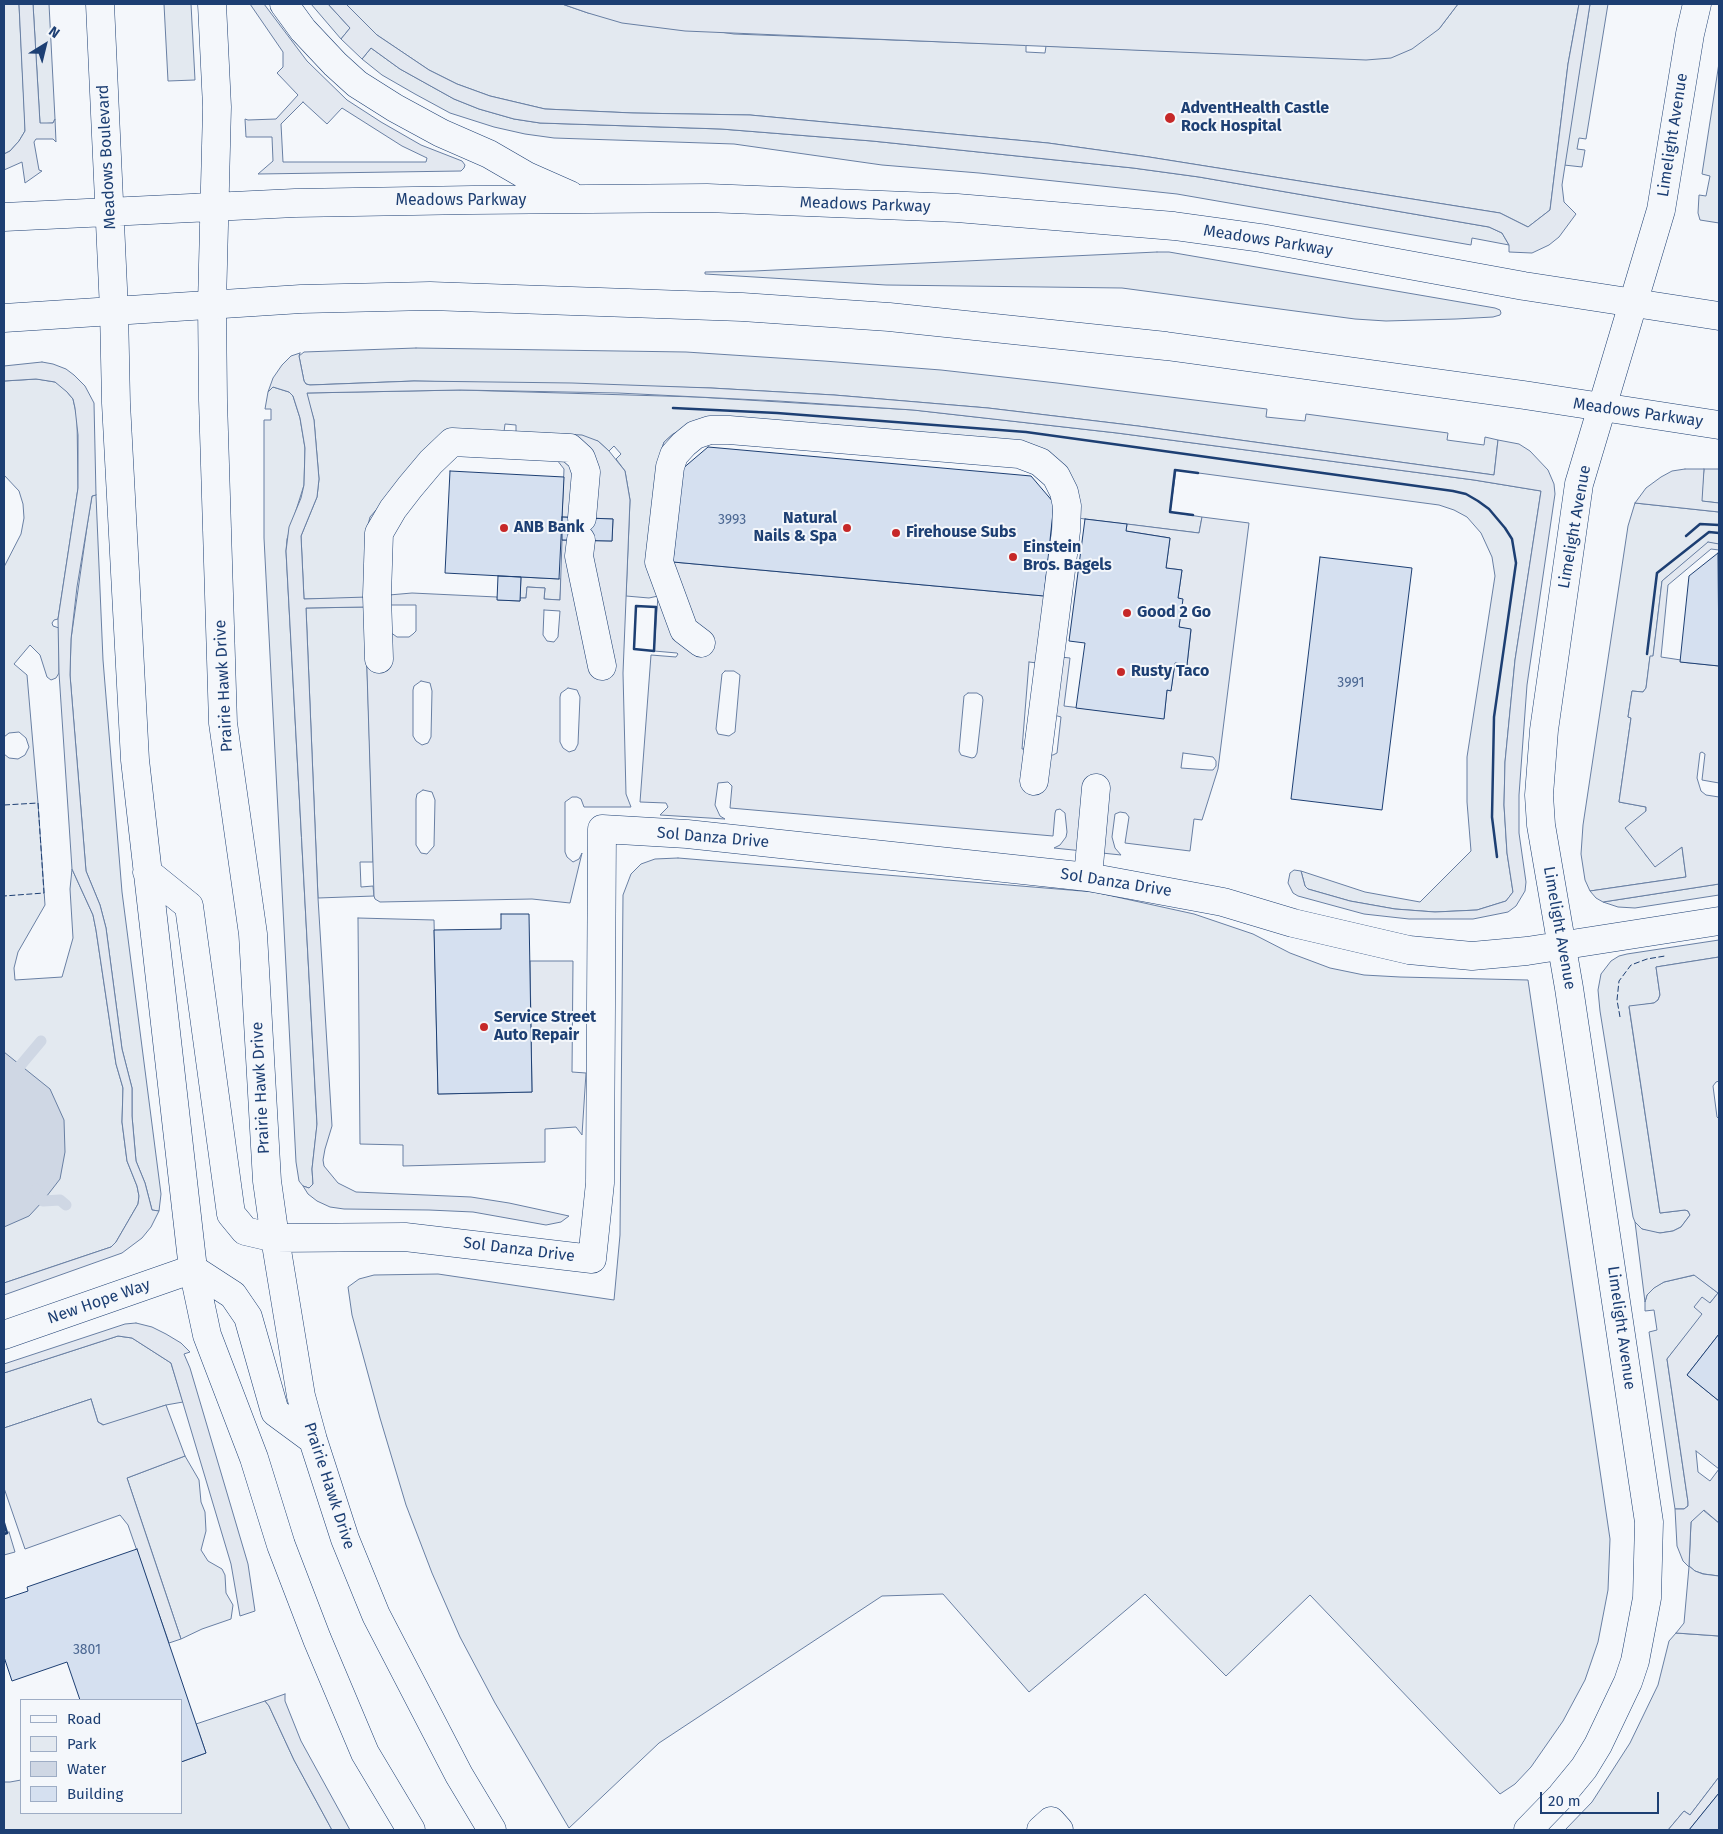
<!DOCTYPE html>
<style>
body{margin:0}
#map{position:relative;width:1723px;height:1834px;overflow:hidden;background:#f4f7fb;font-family:"Fira Sans",sans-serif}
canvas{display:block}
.frame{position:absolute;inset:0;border:5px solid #1d3f73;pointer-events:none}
.legend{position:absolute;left:20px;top:1699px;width:162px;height:115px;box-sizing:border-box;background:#f4f7fb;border:1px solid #9eadc5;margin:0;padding:6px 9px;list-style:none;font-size:15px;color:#1d3f73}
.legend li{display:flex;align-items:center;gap:10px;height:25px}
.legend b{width:25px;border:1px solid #9eadc5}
.north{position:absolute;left:20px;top:20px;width:50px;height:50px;-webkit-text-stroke:4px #f4f7fb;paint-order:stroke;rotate:36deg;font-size:14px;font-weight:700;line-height:20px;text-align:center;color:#1d3f73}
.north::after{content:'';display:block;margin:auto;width:18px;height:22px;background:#1d3f73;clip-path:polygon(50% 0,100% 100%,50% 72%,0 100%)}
.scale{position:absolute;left:1540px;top:1792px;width:119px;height:22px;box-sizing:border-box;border:2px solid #1d3f73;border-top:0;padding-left:6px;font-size:15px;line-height:18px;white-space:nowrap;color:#1d3f73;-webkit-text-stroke:4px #f4f7fb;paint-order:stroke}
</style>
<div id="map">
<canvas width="1723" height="1834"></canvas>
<div class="frame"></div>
<ul class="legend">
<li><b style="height:6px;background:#f4f7fb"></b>Road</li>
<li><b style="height:14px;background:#e3e9f0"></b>Park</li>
<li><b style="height:14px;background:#cfd7e4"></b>Water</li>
<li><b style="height:14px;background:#d5e0f0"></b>Building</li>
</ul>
<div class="north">N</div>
<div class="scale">20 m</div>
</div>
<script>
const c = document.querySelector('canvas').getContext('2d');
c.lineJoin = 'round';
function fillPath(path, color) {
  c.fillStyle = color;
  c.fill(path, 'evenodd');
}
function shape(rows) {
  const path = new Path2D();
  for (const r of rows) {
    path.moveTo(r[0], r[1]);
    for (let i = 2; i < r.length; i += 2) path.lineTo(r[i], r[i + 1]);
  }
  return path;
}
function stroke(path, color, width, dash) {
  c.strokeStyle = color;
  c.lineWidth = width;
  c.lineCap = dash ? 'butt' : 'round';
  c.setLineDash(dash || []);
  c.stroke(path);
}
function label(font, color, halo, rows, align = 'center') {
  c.font = font + ' "Fira Sans",sans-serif';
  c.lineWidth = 4;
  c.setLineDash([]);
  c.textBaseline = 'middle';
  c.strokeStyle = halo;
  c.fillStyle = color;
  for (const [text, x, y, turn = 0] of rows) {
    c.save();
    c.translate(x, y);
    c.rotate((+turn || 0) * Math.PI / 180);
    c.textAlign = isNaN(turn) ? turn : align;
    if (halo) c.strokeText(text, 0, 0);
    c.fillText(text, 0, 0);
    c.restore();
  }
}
const green = shape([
 [4,4,19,4,25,123,25,131,19,141,10,151,4,154,4,4],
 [33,4,49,4,55,119,53,123,40,124,33,4],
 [164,4,191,4,195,80,168,81,164,4],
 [311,4,328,4,350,28,341,39,311,4],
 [346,4,562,4,588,13,734,34,1026,45,1026,52,1045,53,1046,46,1338,58,1439,29,1458,4,1579,4,1568,64,1550,210,1528,227,1500,213,1149,157,1048,143,750,115,633,113,545,109,490,96,457,84,429,70,377,35,346,4],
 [1590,4,1608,4,1586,139,1579,138,1577,149,1585,150,1582,167,1564,165,1590,4],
 [371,48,400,69,454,99,479,109,514,119,540,123,721,129,872,141,1133,168,1199,177,1489,227,1502,233,1509,245,1472,238,1471,245,1177,194,979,173,882,165,734,144,554,138,525,134,494,127,450,113,415,94,382,75,362,59,371,48],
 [1719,63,1719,223,1700,220,1698,213,1699,195,1706,196,1710,176,1702,174,1719,63],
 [1157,252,1169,252,1495,308,1500,310,1501,313,1500,315,1493,317,1456,319,1386,321,1355,319,1122,288,886,285,705,274,705,272,754,271,1157,252],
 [416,348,686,352,824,361,941,370,1057,383,1267,409,1266,417,1305,421,1306,414,1448,433,1447,440,1484,445,1485,437,1498,440,1494,475,1138,426,988,408,834,395,711,388,414,381,310,385,306,384,304,381,299,356,304,352,416,348],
 [37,379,55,382,62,386,73,399,77,417,78,488,58,619,54,620,52,623,53,626,59,628,59,673,56,678,51,680,47,677,40,655,30,645,14,664,27,675,38,803,45,905,18,952,14,968,15,980,62,977,73,938,70,889,72,869,93,915,96,930,116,1064,123,1088,122,1122,127,1161,137,1186,139,1196,138,1204,116,1242,111,1247,4,1283,4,754,9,758,18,759,25,755,29,747,26,738,19,732,9,733,4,737,4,567,21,534,24,518,23,504,19,491,4,475,4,381,37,379],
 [273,387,289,392,293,396,300,418,305,448,304,485,287,539,286,551,317,1125,312,1169,313,1184,309,1188,303,1186,299,1181,296,1162,264,538,264,420,271,420,271,409,265,409,268,392,273,387],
 [460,390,697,397,914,410,1117,433,1474,480,1541,491,1515,660,1505,762,1504,805,1507,853,1513,892,1506,901,1477,910,1435,912,1395,909,1350,901,1308,889,1305,886,1301,871,1365,892,1420,902,1471,851,1467,802,1467,757,1495,576,1492,557,1481,533,1467,517,1454,510,1439,505,1176,470,1170,512,1202,517,1199,533,1077,518,1062,467,673,434,664,442,660,455,658,596,649,598,626,596,630,500,625,471,616,459,621,454,614,446,609,451,598,441,516,432,516,425,505,424,504,432,428,448,367,598,304,599,301,536,317,497,319,479,314,420,306,393,460,390],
 [1704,469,1719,469,1719,503,1701,501,1704,469],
 [96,495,103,660,122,892,161,1194,159,1211,152,1210,145,1183,136,1161,132,1116,132,1088,122,1049,106,928,100,905,86,871,70,675,71,639,88,520,92,496,96,495],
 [1635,503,1719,512,1719,544,1708,543,1662,581,1653,657,1650,657,1646,688,1643,692,1632,691,1628,717,1631,718,1619,802,1646,807,1645,854,1655,866,1682,847,1686,877,1590,891,1585,880,1581,854,1583,825,1628,526,1635,503],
 [521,577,561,579,560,600,544,599,545,588,527,587,526,598,520,598,521,577],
 [365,607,373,846,373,862,360,862,361,887,373,886,374,896,318,898,306,608,365,607],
 [678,858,1094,892,1194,914,1253,934,1290,953,1330,968,1364,975,1400,977,1528,980,1610,1539,1608,1590,1598,1642,1585,1680,1563,1721,1531,1767,1515,1784,1500,1794,1310,1595,1226,1676,1145,1594,1029,1692,943,1594,882,1596,659,1743,569,1828,495,1703,460,1637,432,1573,406,1505,380,1418,352,1315,348,1287,359,1279,374,1275,438,1274,614,1300,620,1235,623,895,631,874,641,864,655,859,678,858],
 [1719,884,1719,895,1635,908,1618,907,1603,902,1719,884],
 [1719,940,1719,957,1656,967,1660,995,1658,1000,1654,1003,1629,1007,1660,1213,1685,1210,1688,1211,1690,1215,1681,1227,1673,1231,1660,1233,1651,1232,1642,1229,1635,1222,1633,1217,1600,1011,1598,990,1601,974,1611,961,1619,956,1627,954,1719,940],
 [1695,1275,1718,1293,1710,1303,1695,1306,1703,1314,1667,1359,1688,1502,1688,1506,1684,1509,1675,1509,1649,1332,1657,1330,1654,1310,1645,1311,1645,1302,1647,1295,1653,1288,1664,1282,1695,1275],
 [118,1336,132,1338,171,1363,183,1402,166,1405,106,1426,98,1422,91,1399,4,1428,4,1373,118,1336],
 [185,1456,199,1480,201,1502,205,1512,206,1531,201,1550,208,1561,222,1569,225,1575,226,1593,233,1605,231,1619,202,1629,181,1639,127,1478,185,1456],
 [1703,1510,1719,1523,1719,1576,1704,1574,1695,1571,1689,1566,1691,1522,1703,1510],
 [9,1532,15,1552,4,1555,4,1534,9,1532],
 [1676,1633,1719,1636,1719,1777,1690,1815,1684,1811,1668,1830,1565,1830,1592,1802,1630,1743,1658,1685,1669,1641,1676,1633],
 [265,1701,269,1706,294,1760,332,1830,4,1830,4,1782,10,1782,21,1780,21,1813,181,1813,181,1762,206,1753,196,1724,265,1701]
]);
const parking = shape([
 [19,4,33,4,40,123,53,123,55,119,56,142,53,139,36,139,34,142,39,170,42,171,25,183,22,162,4,170,4,154,10,151,19,141,25,131,19,4],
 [250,4,264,4,307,61,347,100,381,122,421,145,462,161,465,165,464,168,461,171,258,174,273,161,272,137,246,137,245,119,248,120,276,119,298,95,277,73,283,67,283,52,250,4],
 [303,102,327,124,342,108,402,146,427,158,426,162,283,162,281,124,303,102],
 [328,4,346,4,377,35,429,70,457,84,490,96,545,109,633,113,750,115,1048,143,1149,157,1500,213,1528,227,1550,210,1568,64,1579,4,1590,4,1562,185,1564,202,1576,214,1559,237,1549,245,1532,253,1509,252,1509,245,1502,233,1489,227,1199,177,1133,168,872,141,721,129,540,123,514,119,479,109,454,99,400,69,371,48,362,59,341,39,350,28,328,4],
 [562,4,1458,4,1439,29,1412,49,1391,58,1366,60,685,31,622,23,588,13,562,4],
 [300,353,299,356,304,381,306,384,310,385,414,381,572,383,711,388,834,395,988,408,1138,426,1494,475,1498,440,1519,444,1530,451,1548,470,1554,484,1555,494,1527,685,1519,795,1519,833,1526,882,1525,891,1516,906,1508,912,1473,919,1409,919,1364,914,1298,896,1293,893,1288,883,1290,873,1294,870,1301,871,1305,886,1308,889,1350,901,1395,909,1435,912,1477,910,1506,901,1513,892,1507,853,1504,805,1505,762,1515,660,1541,491,1474,480,1117,433,913,410,778,401,618,393,460,390,307,393,314,420,319,479,317,497,301,536,304,599,367,597,367,529,370,517,383,502,467,430,582,435,598,441,609,451,625,471,630,500,623,673,626,794,631,807,584,807,581,799,577,797,572,797,565,802,565,852,567,857,573,862,579,859,582,853,570,903,532,899,380,902,375,899,374,896,365,607,306,608,318,898,332,1126,325,1149,323,1160,324,1166,338,1183,356,1192,471,1197,509,1203,569,1216,561,1222,546,1225,473,1212,429,1210,344,1209,330,1207,317,1201,308,1194,303,1186,309,1188,313,1184,312,1169,317,1124,286,551,289,527,301,498,304,485,305,448,300,418,293,396,289,392,273,387,268,392,273,378,282,365,291,356,300,353],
 [456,455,557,460,564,469,562,517,613,519,612,541,562,540,560,600,544,599,545,588,527,587,526,598,520,598,520,601,498,600,497,597,412,593,389,595,390,538,400,516,456,455],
 [388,605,416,605,416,631,413,634,409,637,397,637,390,632,388,605],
 [544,610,560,611,558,637,554,642,547,641,543,635,544,610],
 [421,681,430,683,432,691,431,737,428,743,422,745,416,741,413,736,413,690,414,686,421,681],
 [568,688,577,690,580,697,578,744,575,750,569,752,563,748,560,742,560,697,561,693,568,688],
 [423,790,432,792,435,800,434,846,427,854,421,853,416,845,416,799,417,794,423,790],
 [42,362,53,364,66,369,74,375,85,386,94,403,96,495,92,496,77,587,71,639,70,675,86,871,100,905,106,928,122,1049,132,1088,132,1116,136,1161,145,1183,152,1210,159,1211,151,1227,142,1238,122,1253,4,1295,4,1283,111,1247,116,1242,138,1204,139,1196,137,1186,127,1161,122,1122,123,1088,116,1064,96,930,93,915,72,869,59,673,58,619,78,488,78,435,75,408,73,399,67,392,55,382,36,379,4,381,4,366,42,362],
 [693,424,1062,467,1061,657,1070,658,1064,706,1164,718,1167,690,1171,690,1175,663,1187,665,1191,630,1179,627,1182,600,1178,598,1182,570,1166,568,1170,538,1126,531,1127,524,1199,533,1202,517,1249,523,1218,769,1202,820,1194,819,1190,851,1125,843,1129,817,1126,813,1120,812,1115,814,1112,837,1115,848,1121,855,1054,848,1060,845,1066,837,1067,832,1065,813,1060,809,1056,810,1055,813,1053,836,730,808,732,786,728,782,718,783,715,805,720,816,725,819,660,815,668,807,666,803,640,802,651,655,676,657,678,654,677,653,654,651,658,596,660,455,664,442,673,434,693,424],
 [713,440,1007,465,1028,469,1048,483,1054,503,1044,596,673,562,681,470,689,451,713,440],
 [1029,662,1037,663,1024,749,1022,749,1029,662],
 [725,671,734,671,740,675,735,732,729,736,718,734,716,729,722,674,725,671],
 [968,693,977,693,982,696,983,700,977,753,975,757,972,758,961,755,959,751,964,696,968,693],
 [1054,715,1061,717,1057,753,1053,755,1051,755,1054,715],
 [1183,753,1213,757,1216,761,1216,766,1213,770,1209,770,1181,768,1183,753],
 [1685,469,1704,469,1702,501,1719,503,1719,512,1635,503,1646,488,1661,477,1672,471,1685,469],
 [1708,542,1719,544,1719,550,1711,549,1668,585,1661,657,1681,660,1681,662,1719,666,1719,783,1702,780,1705,754,1702,752,1700,753,1697,778,1701,791,1706,795,1719,797,1719,884,1603,902,1596,898,1590,891,1686,877,1682,847,1655,867,1625,828,1646,811,1646,807,1619,802,1631,718,1628,717,1632,691,1643,692,1646,688,1650,656,1653,656,1662,581,1708,542],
 [358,918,434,920,438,1094,532,1092,530,961,573,961,572,1072,586,1073,582,1135,576,1127,545,1129,545,1162,403,1166,403,1145,360,1144,358,918],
 [1719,957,1719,1081,1716,1082,1713,1086,1717,1117,1719,1119,1719,1334,1687,1375,1719,1401,1719,1523,1704,1510,1691,1522,1689,1566,1695,1571,1703,1574,1719,1576,1719,1636,1676,1633,1684,1623,1689,1567,1683,1561,1677,1546,1675,1509,1684,1509,1688,1506,1688,1502,1667,1359,1702,1314,1694,1307,1702,1297,1710,1303,1718,1293,1694,1275,1664,1282,1654,1288,1647,1295,1645,1302,1635,1222,1642,1229,1660,1233,1673,1231,1681,1227,1690,1215,1688,1211,1685,1210,1660,1213,1629,1006,1654,1003,1658,1000,1660,995,1656,967,1719,957],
 [1696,1451,1719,1469,1710,1481,1698,1472,1696,1451],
 [136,1323,152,1327,166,1334,181,1343,190,1352,184,1354,190,1368,248,1564,255,1611,240,1616,231,1564,171,1363,132,1338,118,1336,4,1373,4,1364,125,1324,136,1323],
 [91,1399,98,1422,103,1425,166,1405,185,1456,127,1478,181,1639,169,1643,128,1525,120,1515,25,1549,4,1488,4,1428,91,1399],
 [285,1694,285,1701,301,1741,350,1830,332,1830,294,1760,269,1706,265,1701,285,1694],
 [1719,1777,1719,1793,1689,1830,1668,1830,1684,1811,1690,1815,1719,1777]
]);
const water = shape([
 [4,1052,50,1089,64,1120,65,1152,60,1179,43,1201,29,1216,4,1227,4,1052]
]);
const stream = shape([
 [4,1085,41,1041],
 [36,1189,43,1201,60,1200,66,1205]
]);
const building = shape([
 [708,447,1031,476,1054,503,1044,596,673,562,681,470,708,447],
 [450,471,564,477,559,579,445,573,450,471],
 [562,517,613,519,612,541,562,540,562,517],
 [1085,519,1127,524,1126,531,1170,538,1166,568,1182,570,1178,598,1183,599,1179,627,1191,629,1187,665,1175,663,1171,691,1167,690,1164,719,1076,708,1085,643,1069,641,1085,519],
 [1718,553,1719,666,1680,662,1689,576,1718,553],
 [1320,557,1412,568,1382,810,1291,799,1320,557],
 [498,576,521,577,520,601,497,600,498,576],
 [501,914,529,914,532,1092,438,1094,434,930,501,929,501,914],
 [1719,1334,1719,1401,1687,1375,1719,1334],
 [137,1549,206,1753,181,1762,181,1700,80,1700,67,1662,12,1681,4,1657,4,1599,28,1591,27,1587,137,1549],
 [1719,1793,1719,1830,1689,1830,1719,1793]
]);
const minor = shape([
 [212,304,213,400,223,723,253,934,267,1181,275,1238,301,1396,313,1440,345,1539,376,1615,459,1775,492,1830],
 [114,310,116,403,135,760,193,1269,207,1335,254,1458,281,1545,317,1639,365,1753,411,1830],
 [581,540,579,556,602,666],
 [701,643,684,630,659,562,670,467,674,455,684,444,695,435,710,430,729,430,1019,454,1040,462,1056,476,1064,492,1067,506,1066,531,1034,781],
 [379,659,377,596,379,533,393,509,410,487,431,462,452,442,570,448,581,458,586,472,582,518],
 [147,872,189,906,231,1214,245,1231,275,1238,405,1237,592,1259,600,1183,602,829,687,834,1088,877,1223,902,1293,923,1409,950,1472,956,1527,951,1719,921],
 [1088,877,1096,788],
 [193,1269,233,1295,248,1317,275,1412,313,1440],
 [4,1335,193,1269],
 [1041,1830,1051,1821,1059,1830],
 [1528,1830,1561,1796,1584,1768,1598,1745,1628,1682,1635,1661,1647,1598,1649,1522,1569,988,1541,825,1539,795,1544,730,1579,484,1661,210,1690,34,1697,4]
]);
const major = shape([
 [100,4,114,310],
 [212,4,217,107,212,304],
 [284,4,303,30,335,64,357,84,395,108,441,133,489,154,527,176,570,195],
 [4,217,295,203,472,200,707,198,957,208,1174,226,1261,238,1524,286,1719,316],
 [4,318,301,299,430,296,742,307,889,317,1166,346,1524,395,1719,425]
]);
const fence = shape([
 [4,805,38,803,44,893,4,896],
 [1620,1017,1617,1000,1619,981,1631,965,1647,959,1665,956]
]);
const wall = shape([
 [673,408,777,413,1026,432,1453,491,1466,494,1478,501,1489,509,1505,528,1512,539,1516,563,1494,717,1492,817,1497,857],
 [1193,515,1170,512,1175,470,1198,473],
 [1686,536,1700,524,1719,525],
 [636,606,656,607,654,651,634,649,636,606],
 [1647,654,1657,573,1709,532,1719,533],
 [4,1523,7,1533,4,1534]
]);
const markers = [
 [1170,118,6,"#c62828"],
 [504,528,5,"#c62828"],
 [847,528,5,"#c62828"],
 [896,533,5,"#c62828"],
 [1013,557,5,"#c62828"],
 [1127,613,5,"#c62828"],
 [1121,672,5,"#c62828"],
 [484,1027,5,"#c62828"]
];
const numberNames = [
 ["3993",732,520],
 ["3991",1351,683],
 ["3801",87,1650]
];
const poiNames = [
 ["AdventHealth Castle",1181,109],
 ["Rock Hospital",1181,127],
 ["Natural",837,519,"right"],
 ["Nails & Spa",837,537,"right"],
 ["ANB Bank",514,528],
 ["Firehouse Subs",906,533],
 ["Einstein",1023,548],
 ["Bros. Bagels",1023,566],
 ["Good 2 Go",1137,613],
 ["Rusty Taco",1131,672],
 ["Service Street",494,1018],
 ["Auto Repair",494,1036]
];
const streetNames = [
 ["Limelight Avenue",1673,135,-81],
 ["Meadows Boulevard",107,157,-93],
 ["Meadows Parkway",461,201],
 ["Meadows Parkway",865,205,2],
 ["Meadows Parkway",1268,241,9],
 ["Meadows Parkway",1638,413,8],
 ["Limelight Avenue",1575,527,-80],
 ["Prairie Hawk Drive",224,686,-93],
 ["Sol Danza Drive",713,838,5],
 ["Sol Danza Drive",1116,883,9],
 ["Limelight Avenue",1559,928,80],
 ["Prairie Hawk Drive",261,1088,-93],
 ["Sol Danza Drive",519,1250,7],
 ["New Hope Way",99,1302,-19],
 ["Limelight Avenue",1621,1328,82],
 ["Prairie Hawk Drive",329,1486,72]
];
fillPath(green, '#e3e9f0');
stroke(green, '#687fa3', 1);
fillPath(parking, '#e3e8f0');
stroke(parking, '#687fa3', 1);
fillPath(water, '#cfd7e4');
stroke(water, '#687fa3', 1);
stroke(stream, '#cfd7e4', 11);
fillPath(building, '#d5e0f0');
stroke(building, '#1d3f73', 1);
stroke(minor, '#1d3f73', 29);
stroke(major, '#1d3f73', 29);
stroke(minor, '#f4f7fb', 28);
stroke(major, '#f4f7fb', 28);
stroke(fence, '#1d3f73', 1, [6, 2.5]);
stroke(wall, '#1d3f73', 2.5);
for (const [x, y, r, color] of markers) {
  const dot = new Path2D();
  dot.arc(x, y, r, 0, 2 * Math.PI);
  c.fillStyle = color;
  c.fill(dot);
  stroke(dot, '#f4f7fb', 2);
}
label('14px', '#4b6792', null, numberNames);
label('bold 16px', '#1d3f73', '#f4f7fb', poiNames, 'left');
label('16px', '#1d3f73', '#f4f7fb', streetNames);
</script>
